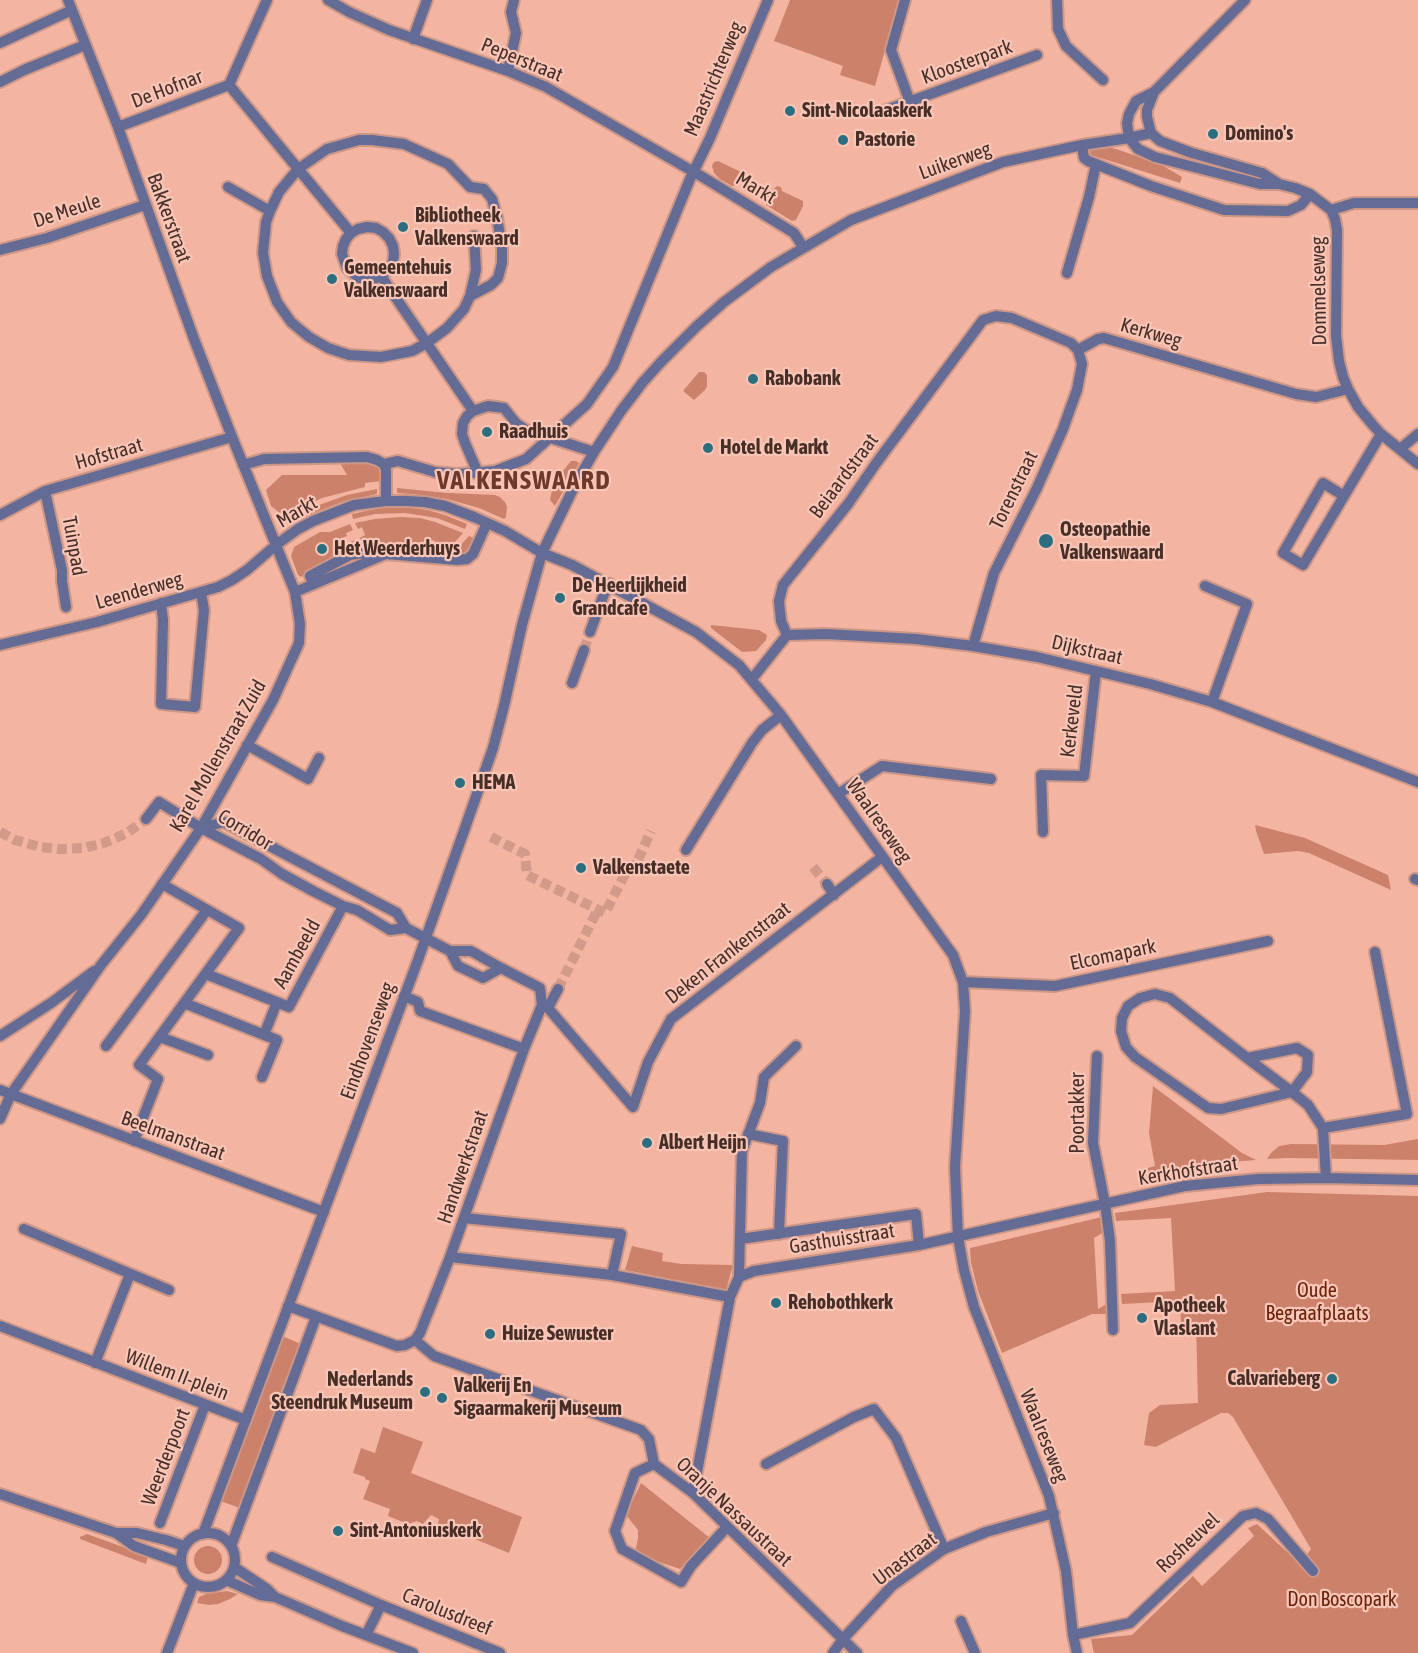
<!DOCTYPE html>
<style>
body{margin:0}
canvas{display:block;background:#f3b5a2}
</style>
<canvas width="1418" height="1653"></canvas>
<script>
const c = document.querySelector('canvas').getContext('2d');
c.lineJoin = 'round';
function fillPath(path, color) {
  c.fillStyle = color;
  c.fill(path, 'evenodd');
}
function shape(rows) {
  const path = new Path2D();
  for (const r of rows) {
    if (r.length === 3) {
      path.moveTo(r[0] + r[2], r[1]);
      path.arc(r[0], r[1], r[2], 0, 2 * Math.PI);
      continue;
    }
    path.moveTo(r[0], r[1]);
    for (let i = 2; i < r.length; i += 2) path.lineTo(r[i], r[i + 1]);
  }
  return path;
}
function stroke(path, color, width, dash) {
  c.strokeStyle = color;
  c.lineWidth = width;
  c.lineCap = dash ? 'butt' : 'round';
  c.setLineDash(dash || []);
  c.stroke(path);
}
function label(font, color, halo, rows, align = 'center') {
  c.font = font + ' "Asap Condensed",sans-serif';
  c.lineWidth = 4.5;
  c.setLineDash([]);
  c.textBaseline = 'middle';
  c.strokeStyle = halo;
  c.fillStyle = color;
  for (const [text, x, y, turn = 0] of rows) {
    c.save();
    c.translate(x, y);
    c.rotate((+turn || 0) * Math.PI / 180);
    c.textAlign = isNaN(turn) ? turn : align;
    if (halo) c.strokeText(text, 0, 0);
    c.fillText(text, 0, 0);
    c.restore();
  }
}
const green = shape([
 [790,0,899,0,875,86,840,75,843,66,774,41],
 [1113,148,1160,164,1182,177,1180,183,1091,155,1090,149],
 [718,161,741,172,741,176,736,185,732,186,720,179,714,173,712,166,714,162],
 [777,186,781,187,782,191,803,201,803,206,796,220,792,221,766,205,766,200,769,193],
 [699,372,704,372,707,375,707,386,705,390,694,400,683,391],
 [571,461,576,461,579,463,555,506,550,500,552,490,558,477],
 [340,463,373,463,379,467,381,481,365,483,365,487,322,498,291,513,280,513,271,506,266,490,282,475,347,475],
 [397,488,447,493,495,495,500,497,505,502,507,507,506,517,504,519,479,508,447,499,413,494,397,493],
 [377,489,377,494,342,502,306,516,303,512,319,505,347,495],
 [380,508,402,507,428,510,445,515,467,524,465,529,437,518,405,513,375,514,353,519,352,514],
 [400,517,420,518,435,522,463,533,455,542,459,547,469,536,474,538,468,551,461,555,438,553,440,546,435,544,435,541,432,540,430,543,424,541,421,552,379,551,364,549,360,538,365,535,362,527,358,529,355,523,375,519],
 [350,524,353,530,346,533,347,536,336,541,338,547,355,540,359,549,319,566,305,575,301,577,298,575,291,556,294,547,320,532,330,532],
 [711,625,759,630,767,635,766,640,756,651,742,652,711,628],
 [1255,825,1305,838,1388,875,1391,890,1309,853,1298,851,1264,854,1256,831],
 [1153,1086,1242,1153,1256,1160,1207,1164,1145,1176,1144,1169,1155,1166,1149,1133],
 [1418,1139,1418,1160,1287,1158,1267,1159,1271,1153,1279,1146,1291,1144,1384,1145],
 [1267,1192,1418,1196,1418,1653,1094,1653,1091,1639,1132,1635,1193,1576,1202,1586,1254,1536,1248,1528,1257,1524,1300,1564,1311,1549,1233,1417,1228,1413,1221,1413,1156,1447,1144,1445,1149,1413,1160,1405,1198,1403,1196,1323,1181,1323,1180,1301,1122,1304,1121,1294,1175,1291,1171,1218,1116,1221,1115,1213],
 [1102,1217,1104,1232,1094,1238,1098,1309,1107,1304,1107,1314,1092,1314,1002,1353,978,1291,971,1263,970,1248],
 [632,1246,663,1253,662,1261,682,1264,733,1265,726,1290,625,1270],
 [282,1336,301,1344,240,1508,220,1501],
 [383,1427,423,1442,411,1473,522,1517,509,1553,438,1524,439,1519,431,1515,423,1524,417,1521,408,1524,388,1516,390,1509,363,1499,370,1481,365,1479,365,1477,353,1473,361,1448,375,1453],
 [641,1483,710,1538,680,1569,633,1553,636,1548,638,1538,638,1530,626,1515],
 [87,1534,148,1556,146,1564,80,1539,80,1537],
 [208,1560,14],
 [227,1591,238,1594,230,1599,218,1604,209,1605,197,1603,199,1597,206,1594]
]);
const minorTunnel = shape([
 [584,650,590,632],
 [0,832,15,840,40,847,59,849,83,848,104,843,127,833,146,819],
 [491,837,525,854,527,875,605,913,627,870,636,864,651,831],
 [813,867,827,884],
 [558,989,598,909]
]);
const minor = shape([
 [328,0,349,12,389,30,508,71,546,87,701,176,794,233,803,247],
 [905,0,891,50,910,102],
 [1057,0,1058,29,1066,46,1103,80],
 [1245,0,1154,92,1136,101,1129,114,1127,123,1129,138,1138,149,1155,157,1260,184,1279,184,1295,188,1310,194,1331,210,1335,219,1337,230,1336,336,1339,361,1343,377,1348,389,1358,407,1372,424,1381,434,1418,464],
 [413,39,427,0],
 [0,43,72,10],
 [508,71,516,33,511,12,514,0],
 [0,82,24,70,85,45],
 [229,85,351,233,358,229,367,227,376,228,383,232,389,238,393,246,394,254,393,263,388,270,381,276,473,411],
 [1154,92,1147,110,1147,117,1151,133,1160,141,1192,153,1262,173,1279,184],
 [881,112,1037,55],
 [118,127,229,85,267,0],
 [359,140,372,140,404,144,448,164,470,187,484,189,492,199,497,217,502,248,502,263,498,278,491,285,470,296,464,309,447,328,427,343,412,351,381,357,349,355,328,348,309,337,291,322,277,302,267,276,263,253,266,222,270,211,279,192,298,169,327,149,359,140],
 [1082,145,1084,158,1088,161,1151,186,1224,210,1288,211,1301,205,1310,194],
 [228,187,270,211],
 [1331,210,1354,203,1418,203],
 [351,233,346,239,343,246,342,254,347,268,359,278,374,279,381,276],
 [0,250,47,238,145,205],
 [1067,273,1089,197,1096,164],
 [470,296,476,270,474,236],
 [1078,350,1098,339,1104,338,1296,394,1316,397,1348,389],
 [1400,449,1418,434],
 [384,464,398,461,435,472,458,474,495,471,526,459,587,404,613,367,690,179,710,138,768,0],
 [243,465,264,459,367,457,377,460,384,464,386,470,386,501],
 [478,473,465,443,462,434,463,423,467,416,473,411,488,406,504,408,516,423,526,430,594,452],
 [45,491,62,570,62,581,66,607],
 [1344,496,1323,483,1283,553,1303,565,1375,444,1381,434],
 [0,515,45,491,232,437],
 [313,584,310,576,350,555,363,553,368,555,372,559],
 [1205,586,1247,604,1212,702],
 [295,592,386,554,457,560,467,559,473,554,487,523],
 [161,603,163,620,161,704,195,707,204,610,201,592],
 [590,632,604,594,610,584],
 [787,635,781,621,779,601,783,585,848,504,877,462,983,320,996,316,1012,318,1071,343,1078,350],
 [0,645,97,622,218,587,232,580,247,570,276,545,298,529,313,521,354,505,386,501,406,501,425,502,445,506,474,517,505,531,542,553,572,565,696,632,739,665,781,715,953,955,963,982,965,1011,955,1167,958,1237,964,1270,974,1307,1049,1496,1066,1571,1073,1635,1077,1653],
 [973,646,994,573,1037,488,1063,429,1069,412,1077,390,1082,364,1078,350],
 [752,679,787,635,826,634,916,639,973,646,1037,657,1096,671,1150,684,1212,702,1418,782],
 [572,683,584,650],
 [247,745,308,779,319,758],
 [838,794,882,766,991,779],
 [146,819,159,802,201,828,261,859,282,874,313,891,343,906,357,910,390,930,406,928],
 [201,828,224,822,397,913,406,928,450,951,471,951,501,968],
 [1043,832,1041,775,1084,776,1096,671],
 [686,850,752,743,762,730,781,715],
 [1415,879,1418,880],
 [827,884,834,895],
 [450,951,458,966,483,978,501,968,540,988,542,1005,548,1008,633,1107,648,1062,671,1019,882,857],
 [206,974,289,1007,343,906],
 [963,982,1055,986,1268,941],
 [404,996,418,1002,420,1011,524,1049],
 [184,1003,277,1040,262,1077],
 [548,1008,558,989],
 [264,1035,277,1002],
 [0,1036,51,1003,94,971],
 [160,1037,208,1055],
 [106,1046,207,910],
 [1097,1056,1093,1143,1105,1204,1110,1241,1113,1330],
 [1247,1058,1297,1048,1308,1055,1307,1072,1292,1092,1221,1109,1208,1108,1135,1057,1126,1047,1121,1031,1122,1018,1128,1006,1140,998,1155,994,1170,998,1247,1058,1292,1092,1308,1105,1323,1128,1326,1178],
 [0,1090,324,1212],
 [0,1119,11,1094,101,965,141,915,201,828,273,700,299,643,300,624,295,592,232,437,194,339,118,127,68,0],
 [1323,1128,1407,1114,1375,952],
 [748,1134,783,1141,779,1234],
 [134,1141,158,1079,139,1065,239,928,162,884],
 [464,1218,621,1234,612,1275,730,1297],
 [24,1229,169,1290],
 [740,1239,916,1214,919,1245],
 [450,1257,612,1275],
 [739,1277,754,1271,919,1245,1185,1186,1258,1179,1326,1178,1418,1180],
 [288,1306,397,1346,405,1345,415,1340,434,1356,641,1430,649,1439,654,1464,693,1493,857,1653],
 [0,1326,246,1420],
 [415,1340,420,1333,450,1257,524,1049,542,1005],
 [95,1363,130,1274],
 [654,1464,635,1473,615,1531,622,1549,681,1582,691,1566,727,1527],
 [766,1464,854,1417,874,1409,896,1438,944,1549],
 [693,1493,730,1297,739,1277,742,1151,760,1103,764,1077,796,1046],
 [0,1494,116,1533,134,1546,181,1563],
 [160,1523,205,1405],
 [116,1533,137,1533,166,1540,184,1546],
 [208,1560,27],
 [203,1534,418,960,465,828,493,748,504,706,522,625,542,553,575,485,594,452,621,411,643,382,661,362,697,326,724,302,771,267,851,220,1003,162,1082,145,1129,138,1151,133],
 [231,1546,316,1317],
 [272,1557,381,1605,500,1653],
 [234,1567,267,1589,275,1597],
 [226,1580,260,1595,275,1597,342,1626,413,1653],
 [961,1621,975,1653],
 [366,1635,381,1605],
 [1073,1635,1130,1623,1243,1516,1256,1513,1268,1519,1313,1571],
 [167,1653,194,1583],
 [833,1653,843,1639,892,1586,944,1549,986,1532,1054,1513]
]);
const markers = [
 [790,111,6,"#2a6e7f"],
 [1213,134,6,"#2a6e7f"],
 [843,140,6,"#2a6e7f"],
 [403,227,6,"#2a6e7f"],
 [332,279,6,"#2a6e7f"],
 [753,379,6,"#2a6e7f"],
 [487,432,6,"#2a6e7f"],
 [708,448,6,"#2a6e7f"],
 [1046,541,8,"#2a6e7f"],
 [322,549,6,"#2a6e7f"],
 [560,598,6,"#2a6e7f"],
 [460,783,6,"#2a6e7f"],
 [581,868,6,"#2a6e7f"],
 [647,1143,6,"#2a6e7f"],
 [776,1303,6,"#2a6e7f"],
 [1142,1318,6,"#2a6e7f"],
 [490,1334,6,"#2a6e7f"],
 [1332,1379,6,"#2a6e7f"],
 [425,1392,6,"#2a6e7f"],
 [442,1398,6,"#2a6e7f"],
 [338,1531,6,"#2a6e7f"]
];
const streetNames = [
 ["Peperstraat",522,60,22],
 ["Kloosterpark",967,62,-20],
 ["Maastrichterweg",714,79,-67],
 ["De Hofnar",167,89,-21],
 ["Luikerweg",955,161,-20],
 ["Markt",756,188,31],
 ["De Meule",67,211,-18],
 ["Bakkerstraat",169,218,70],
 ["Dommelseweg",1319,291,-91],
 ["Kerkweg",1151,333,16],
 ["Hofstraat",109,454,-16],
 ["Beiaardstraat",844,476,-53],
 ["Torenstraat",1014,490,-64],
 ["Markt",297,512,-30],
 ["Tuinpad",74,546,80],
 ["Leenderweg",139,591,-16],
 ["Dijkstraat",1087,650,13],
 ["Kerkeveld",1072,721,-83],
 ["Karel Mollenstraat Zuid",218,756,-60],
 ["Waalreseweg",879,821,55],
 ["Corridor",245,830,31],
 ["Deken Frankenstraat",728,953,-38],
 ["Aambeeld",297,954,-61],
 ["Elcomapark",1113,955,-12],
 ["Eindhovenseweg",368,1041,-70],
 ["Poortakker",1078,1113,-90],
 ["Beelmanstraat",173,1136,20],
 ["Handwerkstraat",463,1167,-71],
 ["Kerkhofstraat",1188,1171,-9],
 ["Gasthuisstraat",842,1239,-9],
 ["Willem II-plein",177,1375,21],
 ["Waalreseweg",1044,1436,68],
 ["Weerderpoort",166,1457,-69],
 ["Oranje Nassaustraat",734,1512,43],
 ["Rosheuvel",1188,1543,-43],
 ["Unastraat",905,1559,-37],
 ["Carolusdreef",447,1612,22]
];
const poiNames = [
 ["Sint-Nicolaaskerk",802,111],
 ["Domino's",1225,134],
 ["Pastorie",855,140],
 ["Bibliotheek",415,216],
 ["Valkenswaard",415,239],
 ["Gemeentehuis",344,268],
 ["Valkenswaard",344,291],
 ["Rabobank",765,379],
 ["Raadhuis",499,432],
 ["Hotel de Markt",720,448],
 ["Osteopathie",1060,530],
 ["Valkenswaard",1060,553],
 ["Het Weerderhuys",334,549],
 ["De Heerlijkheid",572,586],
 ["Grandcafe",572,609],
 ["HEMA",472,783],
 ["Valkenstaete",593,868],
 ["Albert Heijn",659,1143],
 ["Rehobothkerk",788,1303],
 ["Apotheek",1154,1306],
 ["Vlaslant",1154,1329],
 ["Huize Sewuster",502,1334],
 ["Calvarieberg",1320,1379,"right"],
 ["Nederlands",413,1380,"right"],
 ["Steendruk Museum",413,1403,"right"],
 ["Valkerij En",454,1386],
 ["Sigaarmakerij Museum",454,1409],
 ["Sint-Antoniuskerk",350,1531]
];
const parkNames = [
 ["Oude",1317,1291],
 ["Begraafplaats",1317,1314],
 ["Don Boscopark",1342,1600]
];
const districtNames = [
 ["VALKENSWAARD",524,481]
];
fillPath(green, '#cc816b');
stroke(minorTunnel, '#d19a89', 10, [10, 5]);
stroke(minor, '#cd9787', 14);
stroke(minor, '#646b95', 10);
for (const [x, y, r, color] of markers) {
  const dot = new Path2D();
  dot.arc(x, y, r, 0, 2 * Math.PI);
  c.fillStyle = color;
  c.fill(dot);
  stroke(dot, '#f8c5b6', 2);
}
label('20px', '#472e27', '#f8c5b6', streetNames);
label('bold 20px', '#472e27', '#f8c5b6', poiNames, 'left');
label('20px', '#6a220b', '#f8c5b6', parkNames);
c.letterSpacing = '1.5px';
label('bold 26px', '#6c392a', '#f8c5b6', districtNames);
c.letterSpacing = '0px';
</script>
